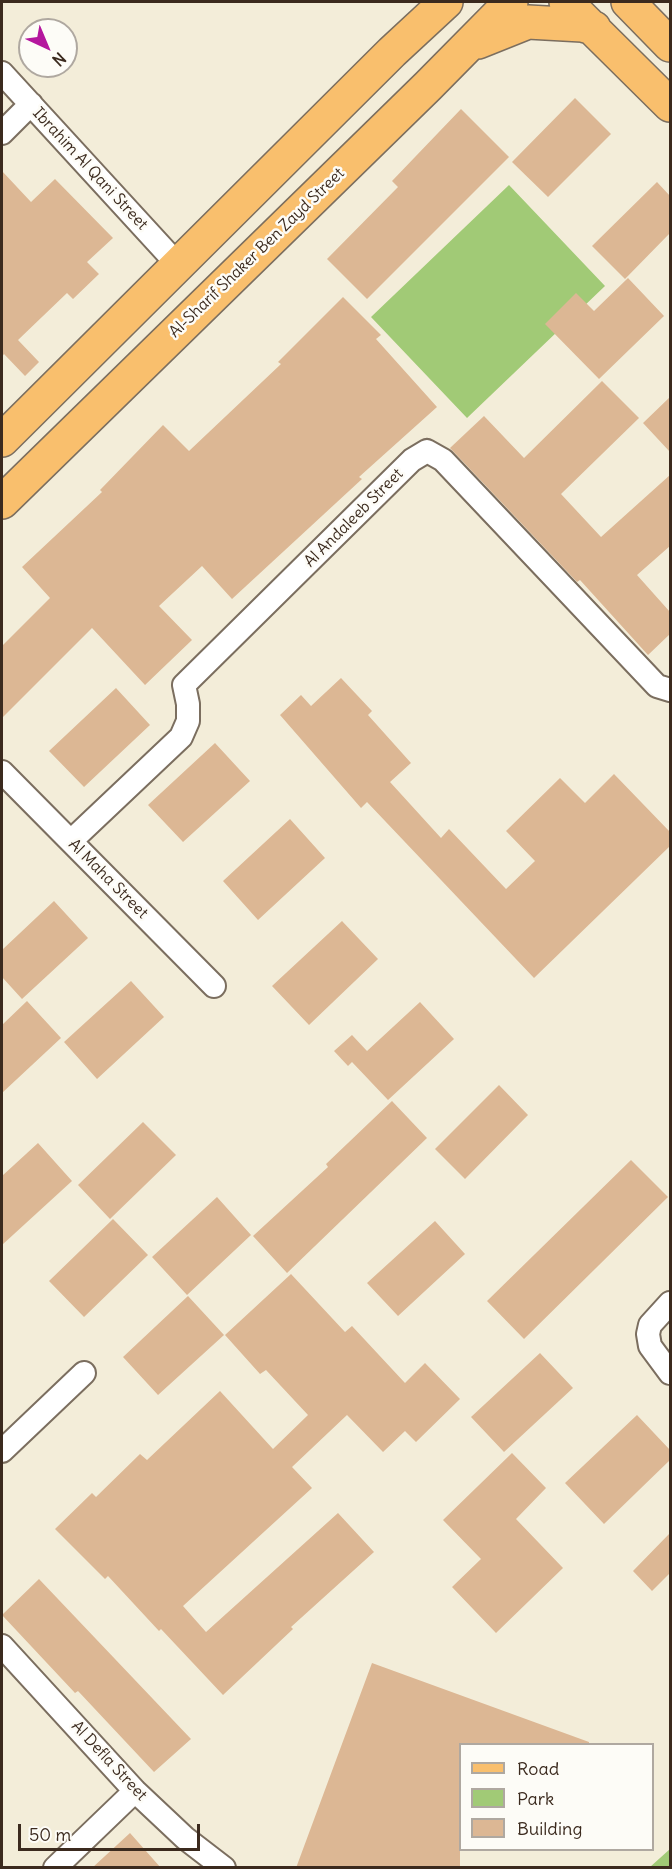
<!DOCTYPE html>
<style>
body{margin:0}
#map{position:relative;width:672px;height:1869px;overflow:hidden;background:#f3edd9;font-family:Delius,sans-serif}
canvas{display:block}
.frame{position:absolute;inset:0;border:3px solid #3b2a1e;pointer-events:none}
.legend{position:absolute;left:459px;top:1743px;width:195px;height:108px;box-sizing:border-box;background:#fdfcf7;border:2px solid #afa8a0;margin:0;padding:8px 10px;list-style:none;font-size:18px;color:#3b2a1e}
.legend li{display:flex;align-items:center;gap:12px;height:30px}
.legend b{width:30px;border:2px solid #afa8a0}
.north{position:absolute;left:18px;top:18px;width:60px;height:60px;box-sizing:border-box;background:#fdfcf7;border:2px solid #afa8a0;border-radius:50%;rotate:136deg;font-size:16px;font-weight:700;line-height:24px;text-align:center;color:#3b2a1e}
.north::after{content:'';display:block;margin:auto;width:21px;height:27px;background:#b5179e;clip-path:polygon(50% 0,100% 100%,50% 72%,0 100%)}
.scale{position:absolute;left:18px;top:1824px;width:182px;height:27px;box-sizing:border-box;border:3px solid #3b2a1e;border-top:0;padding-left:8px;font-size:18px;line-height:21px;white-space:nowrap;color:#3b2a1e;-webkit-text-stroke:4px #fdfcf7;paint-order:stroke}
</style>
<div id="map">
<canvas width="672" height="1869"></canvas>
<div class="frame"></div>
<ul class="legend">
<li><b style="height:8px;background:#f9bf6d"></b>Road</li>
<li><b style="height:16px;background:#a1ca76"></b>Park</li>
<li><b style="height:16px;background:#dcb794"></b>Building</li>
</ul>
<div class="north">N</div>
<div class="scale">50 m</div>
</div>
<script>
const c = document.querySelector('canvas').getContext('2d');
c.lineJoin = 'round';
function fillPath(path, color) {
  c.fillStyle = color;
  c.fill(path, 'evenodd');
}
function shape(rows) {
  const path = new Path2D();
  for (const r of rows) {
    path.moveTo(r[0], r[1]);
    for (let i = 2; i < r.length; i += 2) path.lineTo(r[i], r[i + 1]);
  }
  return path;
}
function stroke(path, color, width, dash) {
  c.strokeStyle = color;
  c.lineWidth = width;
  c.lineCap = dash ? 'butt' : 'round';
  c.setLineDash(dash || []);
  c.stroke(path);
}
function label(font, color, halo, rows, align = 'center') {
  c.font = font + ' Delius,sans-serif';
  c.lineWidth = 5;
  c.setLineDash([]);
  c.textBaseline = 'middle';
  c.strokeStyle = halo;
  c.fillStyle = color;
  for (const [text, x, y, turn = 0] of rows) {
    c.save();
    c.translate(x, y);
    c.rotate((+turn || 0) * Math.PI / 180);
    c.textAlign = isNaN(turn) ? turn : align;
    if (halo) c.strokeText(text, 0, 0);
    c.fillText(text, 0, 0);
    c.restore();
  }
}
const green = shape([
 [509,185,605,286,467,418,371,317],
 [670,1849,670,1867,650,1867]
]);
const building = shape([
 [575,98,611,134,548,197,512,162],
 [461,109,509,157,367,299,327,259,398,187,392,181],
 [2,171,31,202,55,179,113,238,87,262,99,274,73,299,67,293,18,340,39,362,25,376,4,354,2,357],
 [657,182,670,196,670,233,625,279,592,246],
 [628,278,664,316,599,379,545,324,576,293,594,311],
 [343,297,381,335,376,339,437,407,359,477,362,479,232,599,202,566,159,606,192,640,145,685,92,628,2,718,2,646,50,598,22,567,102,492,100,490,163,425,189,451,281,364,278,362],
 [602,381,639,418,561,494,601,537,670,475,670,546,637,575,670,612,670,634,648,655,580,580,577,582,450,448,484,416,524,458],
 [670,397,670,452,643,423],
 [341,678,372,711,368,715,411,763,390,782,441,838,449,829,506,889,535,861,506,831,560,778,585,803,614,774,670,832,670,846,534,978,367,802,361,808,280,715,301,695,311,706],
 [116,688,150,725,84,787,49,751],
 [215,743,250,781,183,842,148,805],
 [290,819,325,858,258,920,223,881],
 [54,901,88,938,22,999,2,977,2,950],
 [342,921,378,959,309,1025,272,986],
 [131,981,164,1017,97,1079,64,1042],
 [27,1001,61,1038,2,1093,2,1025],
 [420,1002,454,1039,388,1100,352,1062,348,1066,334,1051,352,1035,367,1051],
 [499,1085,528,1115,465,1179,435,1149],
 [392,1101,427,1138,287,1273,253,1236,328,1167,326,1164],
 [143,1122,176,1155,110,1219,78,1185],
 [38,1143,72,1181,2,1245,2,1176],
 [631,1160,668,1197,524,1339,487,1301],
 [217,1197,251,1235,187,1295,152,1257],
 [113,1219,148,1255,84,1317,49,1281],
 [435,1221,465,1254,398,1316,367,1283],
 [291,1274,345,1332,352,1326,405,1383,425,1363,460,1399,416,1442,405,1431,383,1452,347,1415,292,1467,312,1488,183,1606,206,1632,338,1513,374,1552,291,1627,293,1629,223,1695,161,1629,159,1631,108,1576,105,1579,55,1529,92,1493,96,1497,140,1454,147,1460,220,1391,273,1449,308,1415,266,1370,260,1374,225,1335],
 [188,1296,224,1335,158,1395,123,1357],
 [540,1353,573,1388,504,1452,471,1417],
 [637,1415,670,1450,670,1460,604,1524,565,1483],
 [512,1453,546,1488,516,1519,563,1568,496,1633,452,1587,481,1559,443,1520],
 [670,1533,670,1573,652,1591,633,1571],
 [39,1579,191,1739,154,1772,78,1691,75,1693,2,1615],
 [372,1663,589,1742,589,1744,460,1744,460,1868,296,1868],
 [130,1833,161,1868,92,1868]
]);
const minor = shape([
 [2,73,179,266],
 [2,133,31,104],
 [2,772,214,986],
 [71,841,181,737,188,721,188,704,184,685,412,460,427,451,443,460,657,686,670,690],
 [670,1303,650,1325,648,1334,650,1346,670,1373],
 [2,1451,84,1373],
 [2,1646,135,1791,185,1838,224,1868],
 [55,1868,135,1791]
]);
const primary = shape([
 [566,2,670,105],
 [628,2,670,45],
 [478,42,528,22,582,25,594,28],
 [2,440,392,52,446,2],
 [2,502,428,86,511,2]
]);
const streetNames = [
 ["Ibrahim Al Qani Street",90,169,47],
 ["Al-Sharif Shaker Ben Zayd Street",257,253,-44],
 ["Al Andaleeb Street",354,518,-45],
 ["Al Maha Street",108,879,45],
 ["Al Defla Street",109,1761,47]
];
fillPath(green, '#a1ca76');
fillPath(building, '#dcb794');
stroke(minor, '#7b6e5f', 26);
stroke(primary, '#7b6e5f', 36);
stroke(minor, '#fff', 22);
stroke(primary, '#f9bf6d', 33);
label('16px', '#3b2a1e', '#fdfcf7', streetNames);
</script>
